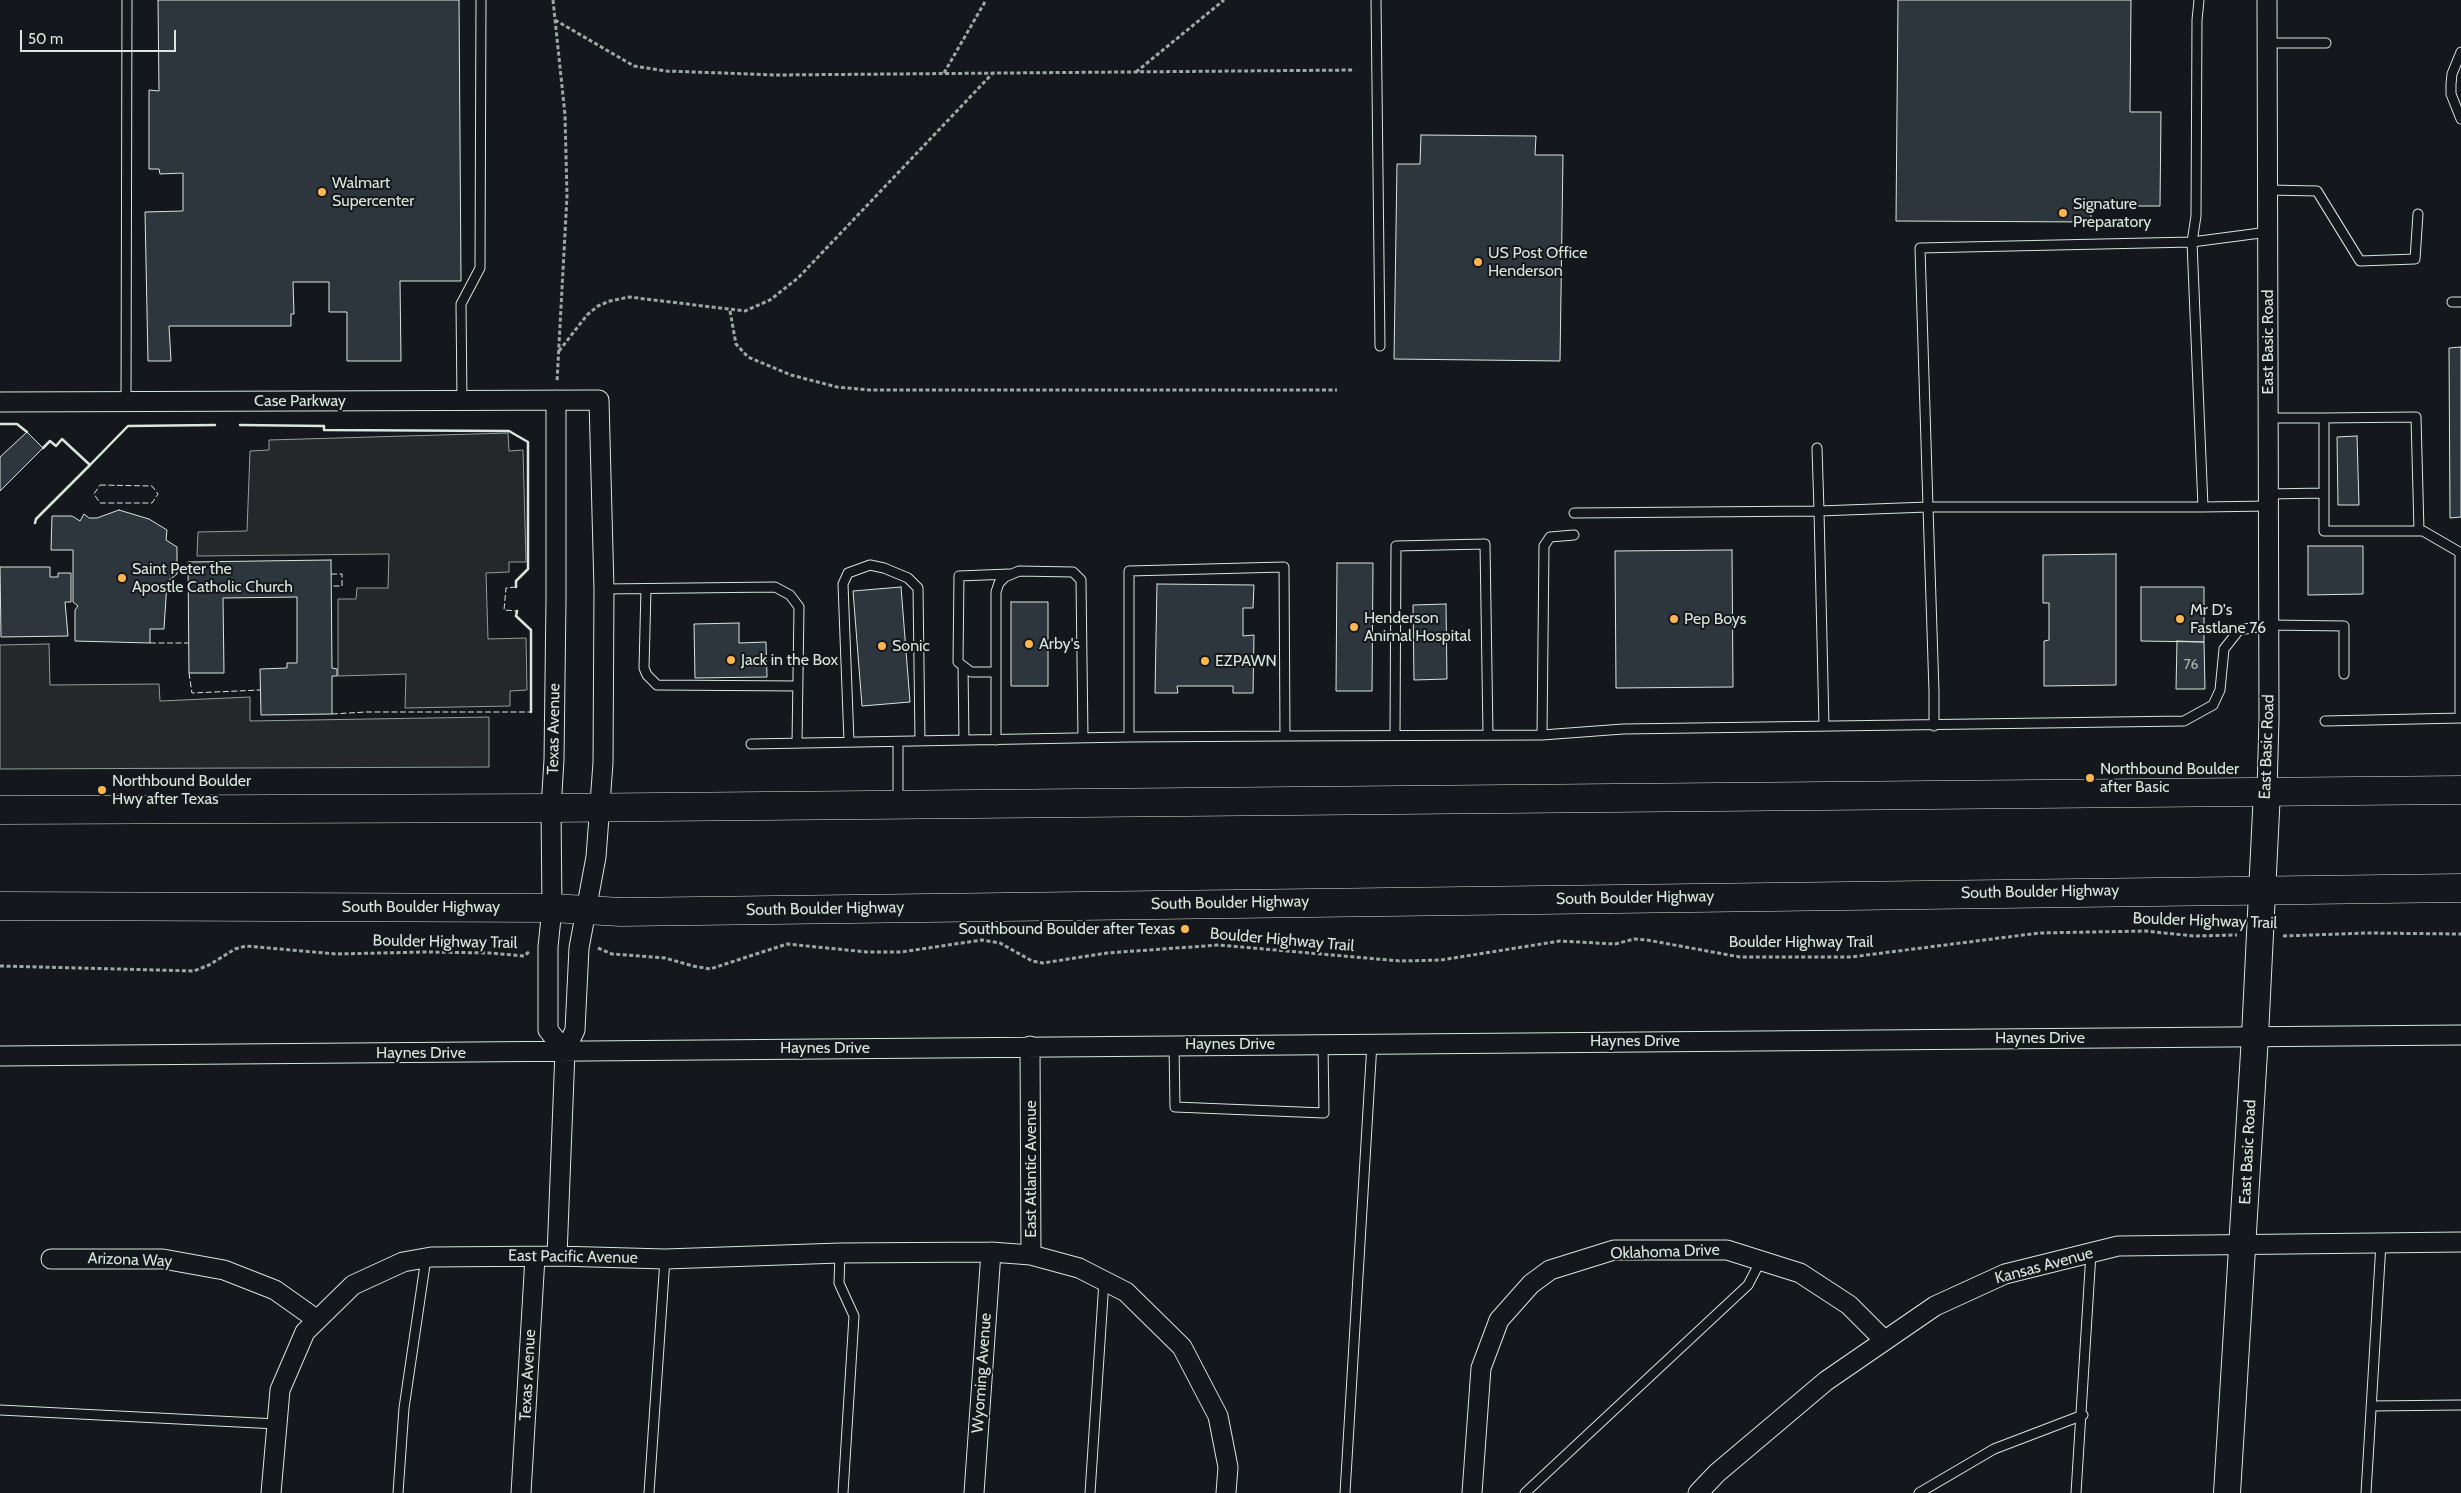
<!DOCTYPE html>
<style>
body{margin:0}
#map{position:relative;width:2461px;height:1493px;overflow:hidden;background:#14181c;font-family:Cabin,sans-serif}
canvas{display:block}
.scale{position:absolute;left:20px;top:30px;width:156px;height:22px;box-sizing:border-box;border:2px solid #d8e6dc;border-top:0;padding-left:6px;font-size:15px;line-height:18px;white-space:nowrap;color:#d8e6dc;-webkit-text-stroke:4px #14181c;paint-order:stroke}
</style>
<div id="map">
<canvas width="2461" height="1493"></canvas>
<div class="scale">50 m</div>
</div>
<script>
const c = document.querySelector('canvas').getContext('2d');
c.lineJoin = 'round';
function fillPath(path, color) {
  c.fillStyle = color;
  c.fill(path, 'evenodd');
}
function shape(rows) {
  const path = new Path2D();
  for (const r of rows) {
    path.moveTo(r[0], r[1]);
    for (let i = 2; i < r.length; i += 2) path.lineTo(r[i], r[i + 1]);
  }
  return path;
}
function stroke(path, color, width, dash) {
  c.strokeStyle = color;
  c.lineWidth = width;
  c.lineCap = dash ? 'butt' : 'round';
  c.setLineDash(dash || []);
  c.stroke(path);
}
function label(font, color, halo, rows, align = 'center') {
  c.font = font + ' Cabin,sans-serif';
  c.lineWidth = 4;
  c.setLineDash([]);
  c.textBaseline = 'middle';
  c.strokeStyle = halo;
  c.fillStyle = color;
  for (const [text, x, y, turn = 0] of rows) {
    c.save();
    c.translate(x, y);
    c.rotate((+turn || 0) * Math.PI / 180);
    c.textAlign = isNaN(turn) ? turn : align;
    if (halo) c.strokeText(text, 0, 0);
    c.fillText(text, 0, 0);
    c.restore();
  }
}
const parking = shape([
 [508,433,509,451,523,450,526,562,509,562,509,572,486,573,488,639,526,638,527,690,510,691,510,706,405,708,406,674,338,676,338,599,356,599,357,588,388,588,389,554,197,556,198,532,247,531,250,451,269,450,269,440,508,433],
 [49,644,50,685,159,684,160,701,250,697,250,721,489,717,489,767,0,769,0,645,49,644]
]);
const building = shape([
 [158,0,459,0,461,281,400,281,401,361,347,361,347,312,329,312,329,282,293,282,294,314,291,314,291,326,169,326,171,361,148,361,145,212,183,211,183,173,160,174,159,169,149,169,149,90,159,91,158,0],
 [1898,0,2131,0,2130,112,2161,112,2160,206,2091,206,2091,222,1896,221,1898,0],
 [1421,135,1536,136,1535,155,1563,155,1560,361,1394,359,1397,164,1420,164,1421,135],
 [2461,347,2461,517,2450,518,2449,348,2461,347],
 [27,432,43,448,0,491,0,457,27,432],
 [2357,436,2359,505,2338,505,2337,437,2357,436],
 [119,510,149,519,167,530,166,540,177,547,177,574,167,582,164,629,150,629,150,643,75,641,75,610,78,606,73,602,73,550,51,550,52,516,72,516,80,521,84,514,89,518,97,518,119,510],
 [2308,546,2363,546,2363,594,2308,595,2308,546],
 [1732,550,1733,687,1616,688,1615,551,1732,550],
 [2116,554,2116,685,2044,686,2044,641,2049,640,2049,603,2043,603,2043,555,2116,554],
 [331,560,332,668,337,669,337,676,332,676,332,714,261,715,260,669,287,668,287,663,297,663,297,597,223,598,224,673,189,673,188,562,331,560],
 [1337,563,1373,563,1372,691,1336,691,1337,563],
 [0,567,50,567,50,577,58,577,58,573,71,573,71,602,65,602,68,636,1,637,0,567],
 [1157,584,1254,585,1253,608,1243,608,1243,636,1254,635,1253,693,1233,693,1233,686,1177,686,1178,693,1155,693,1157,584],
 [901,587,910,702,862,706,853,591,901,587],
 [2141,587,2204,587,2204,642,2141,641,2141,587],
 [1011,602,1048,602,1048,686,1011,686,1011,602],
 [1446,604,1447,679,1414,680,1413,605,1446,604],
 [739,623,739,643,766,642,767,677,695,678,694,624,739,623],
 [2177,641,2204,642,2205,689,2176,689,2177,641]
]);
const path = shape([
 [553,0,565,115,567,196,557,382],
 [555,20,634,66,666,71,777,75,1354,70],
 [1136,72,1224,0],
 [944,73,986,0],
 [730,311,736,344,748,357,791,375,837,387,869,390,1337,390],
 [559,351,587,315,598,306,610,301,629,297,745,311,770,300,798,278,992,74],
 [2283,936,2367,933,2461,934],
 [598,948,612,954,665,958,693,966,710,969,787,944,867,952,901,952,982,940,1000,943,1032,961,1043,963,1107,953,1219,945,1400,961,1441,960,1560,941,1615,944,1634,939,1647,940,1740,957,1851,957,2039,933,2145,931,2194,936,2237,935],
 [0,966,194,971,209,965,235,949,246,946,336,954,425,952,490,953,524,956,529,952]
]);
const lane = shape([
 [1376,0,1380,346],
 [2199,0,2197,20,2196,216,2192,242,2268,232],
 [2267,43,2326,43],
 [2461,52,2452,74,2451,84,2451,94,2461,119],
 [2268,190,2317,191,2360,261,2415,259,2418,214],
 [2452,302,2461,302],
 [126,401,127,0],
 [462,401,461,304,480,268,481,0],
 [2268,418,2324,418],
 [2324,493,2324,418,2416,417,2419,531],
 [2268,494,2324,493,2324,531,2423,531,2461,553],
 [2203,507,2269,506],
 [1574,513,1819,511,1817,448],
 [1574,535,1550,537,1544,546,1542,735,1623,729,2184,721,2213,705,2220,690,2224,649,2239,630,2269,625,2344,626,2344,674],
 [2460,553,2460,718],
 [604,589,775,587,790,595,799,607,797,743],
 [646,589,644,668,647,675,657,685,798,686],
 [963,667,964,740],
 [996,672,971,672,958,662,959,576,1009,574],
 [2325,721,2461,718],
 [1824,726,1819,511,1928,507,2203,507,2192,242,1920,248,1928,507,1934,692,1934,726],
 [1395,735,1396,546,1485,544,1488,735],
 [1285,736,1129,737,1129,571,1284,567,1285,736,1542,735],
 [996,740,996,592,999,583,1005,577,1019,571,1073,572,1081,580,1083,738],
 [849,742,843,584,848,573,870,565,884,568,908,578,918,588,920,741],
 [898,742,898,803],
 [751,744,1129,737],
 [1174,1045,1175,1107,1324,1113,1323,1044],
 [840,1253,839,1283,854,1316,843,1493],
 [2371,1406,2461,1405],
 [0,1410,277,1424],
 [398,1493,404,1408,426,1258],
 [649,1493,665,1259],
 [1090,1493,1104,1281],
 [1345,1493,1372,1043],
 [1525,1493,1748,1285,1761,1260],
 [1919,1493,1994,1449,2083,1415],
 [2076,1493,2091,1253],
 [2366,1493,2381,1243]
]);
const street = shape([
 [556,400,556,599,554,760,551,808,552,908,548,947,548,1030,565,1051],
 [0,402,599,400,604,589,603,763,596,857,579,948,575,1030,565,1051,557,1256],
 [2267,791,2269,719,2267,0],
 [1030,1046,1031,1255],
 [0,1056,2461,1035],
 [51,1259,163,1259,224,1270,275,1290,316,1319],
 [271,1493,280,1390,305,1332,353,1285,403,1262,431,1257,557,1256,665,1259,840,1253,991,1252,1031,1255,1079,1268,1126,1292,1182,1347,1218,1416,1228,1467,1226,1493],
 [521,1493,535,1257],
 [974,1493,991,1252],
 [1472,1493,1481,1368,1499,1320,1531,1284,1550,1270,1614,1250,1727,1250,1800,1273,1849,1305,1884,1340],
 [1698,1493,1717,1473,1826,1381,1935,1306,2005,1274,2118,1246,2461,1242]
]);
const secondary = shape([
 [2227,1493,2255,1036,2267,791]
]);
const primary = shape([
 [0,810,551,808,2461,790],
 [0,906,552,908,621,912,2461,888]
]);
const fence = shape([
 [100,485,152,486,158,494,152,503,100,503,94,494,100,485],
 [331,574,342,574,342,586,331,586],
 [516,587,506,588,504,610,517,611],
 [150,643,189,643],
 [189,673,192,693,260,690],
 [332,714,366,712,531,712]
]);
const wall = shape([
 [0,424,17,424,27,432],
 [240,425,324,426,324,430,509,431,528,442,528,569,516,581,516,587],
 [43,448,50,441,56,446,62,439,90,465,128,426,215,425],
 [35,523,36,519,90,465],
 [517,611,516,616,531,630,531,712]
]);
const markers = [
 [322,192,5,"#ffb74d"],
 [2063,213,5,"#ffb74d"],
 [1478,262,5,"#ffb74d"],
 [122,578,5,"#ffb74d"],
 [1674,619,5,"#ffb74d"],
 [2180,619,5,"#ffb74d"],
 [1354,627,5,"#ffb74d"],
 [1029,644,5,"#ffb74d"],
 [882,646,5,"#ffb74d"],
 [731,660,5,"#ffb74d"],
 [1205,661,5,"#ffb74d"],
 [2090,778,5,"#ffb74d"],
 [102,790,5,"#ffb74d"],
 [1185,929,5,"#ffb74d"]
];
const numberNames = [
 ["76",2191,665]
];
const poiNames = [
 ["Walmart",332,183],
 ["Supercenter",332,201],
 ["Signature",2073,204],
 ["Preparatory",2073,222],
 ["US Post Office",1488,253],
 ["Henderson",1488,271],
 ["Saint Peter the",132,569],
 ["Apostle Catholic Church",132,587],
 ["Mr D's",2190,610],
 ["Fastlane 76",2190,628],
 ["Henderson",1364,618],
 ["Animal Hospital",1364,636],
 ["Pep Boys",1684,619],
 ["Arby's",1039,644],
 ["Sonic",892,646],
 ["Jack in the Box",741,660],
 ["EZPAWN",1215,661],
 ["Northbound Boulder",2100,769],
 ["after Basic",2100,787],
 ["Northbound Boulder",112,781],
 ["Hwy after Texas",112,799],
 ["Southbound Boulder after Texas",1175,929,"right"]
];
const streetNames = [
 ["East Basic Road",2268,342,-90],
 ["Case Parkway",300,401],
 ["Texas Avenue",554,729,-89],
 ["East Basic Road",2267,747,-88],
 ["South Boulder Highway",2040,892,-1],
 ["South Boulder Highway",1635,898,-1],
 ["South Boulder Highway",1230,903,-1],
 ["South Boulder Highway",421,907],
 ["South Boulder Highway",825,909,-1],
 ["Boulder Highway Trail",2205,921,2],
 ["Boulder Highway Trail",1282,940,5],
 ["Boulder Highway Trail",445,942,1],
 ["Boulder Highway Trail",1801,942],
 ["Haynes Drive",2040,1038],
 ["Haynes Drive",1635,1041],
 ["Haynes Drive",1230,1044],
 ["Haynes Drive",825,1048],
 ["Haynes Drive",421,1053],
 ["East Basic Road",2248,1152,-87],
 ["East Atlantic Avenue",1031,1169,-90],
 ["Oklahoma Drive",1665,1252,-2],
 ["East Pacific Avenue",573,1257,1],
 ["Arizona Way",130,1260,2],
 ["Kansas Avenue",2044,1266,-15],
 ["Wyoming Avenue",982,1373,-86],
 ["Texas Avenue",528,1375,-87]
];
fillPath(parking, '#24282b');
stroke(parking, '#939e99', 1);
fillPath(building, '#2c363c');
stroke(building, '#d8e6dc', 1);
stroke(lane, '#d8e6dc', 11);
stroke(street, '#d8e6dc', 21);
stroke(secondary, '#d8e6dc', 28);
stroke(primary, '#d8e6dc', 29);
stroke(path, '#9da8a2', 3, [4, 2.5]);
stroke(lane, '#14181c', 9);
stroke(street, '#14181c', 19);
stroke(secondary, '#14181c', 26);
stroke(primary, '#14181c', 28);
stroke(fence, '#d8e6dc', 1, [6, 2.5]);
stroke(wall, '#d8e6dc', 2.5);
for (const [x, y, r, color] of markers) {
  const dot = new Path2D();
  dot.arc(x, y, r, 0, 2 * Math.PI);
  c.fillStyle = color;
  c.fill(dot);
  stroke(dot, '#14181c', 2);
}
label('14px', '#adbab4', null, numberNames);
label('16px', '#d8e6dc', '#14181c', poiNames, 'left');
label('16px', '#d8e6dc', '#14181c', streetNames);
</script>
